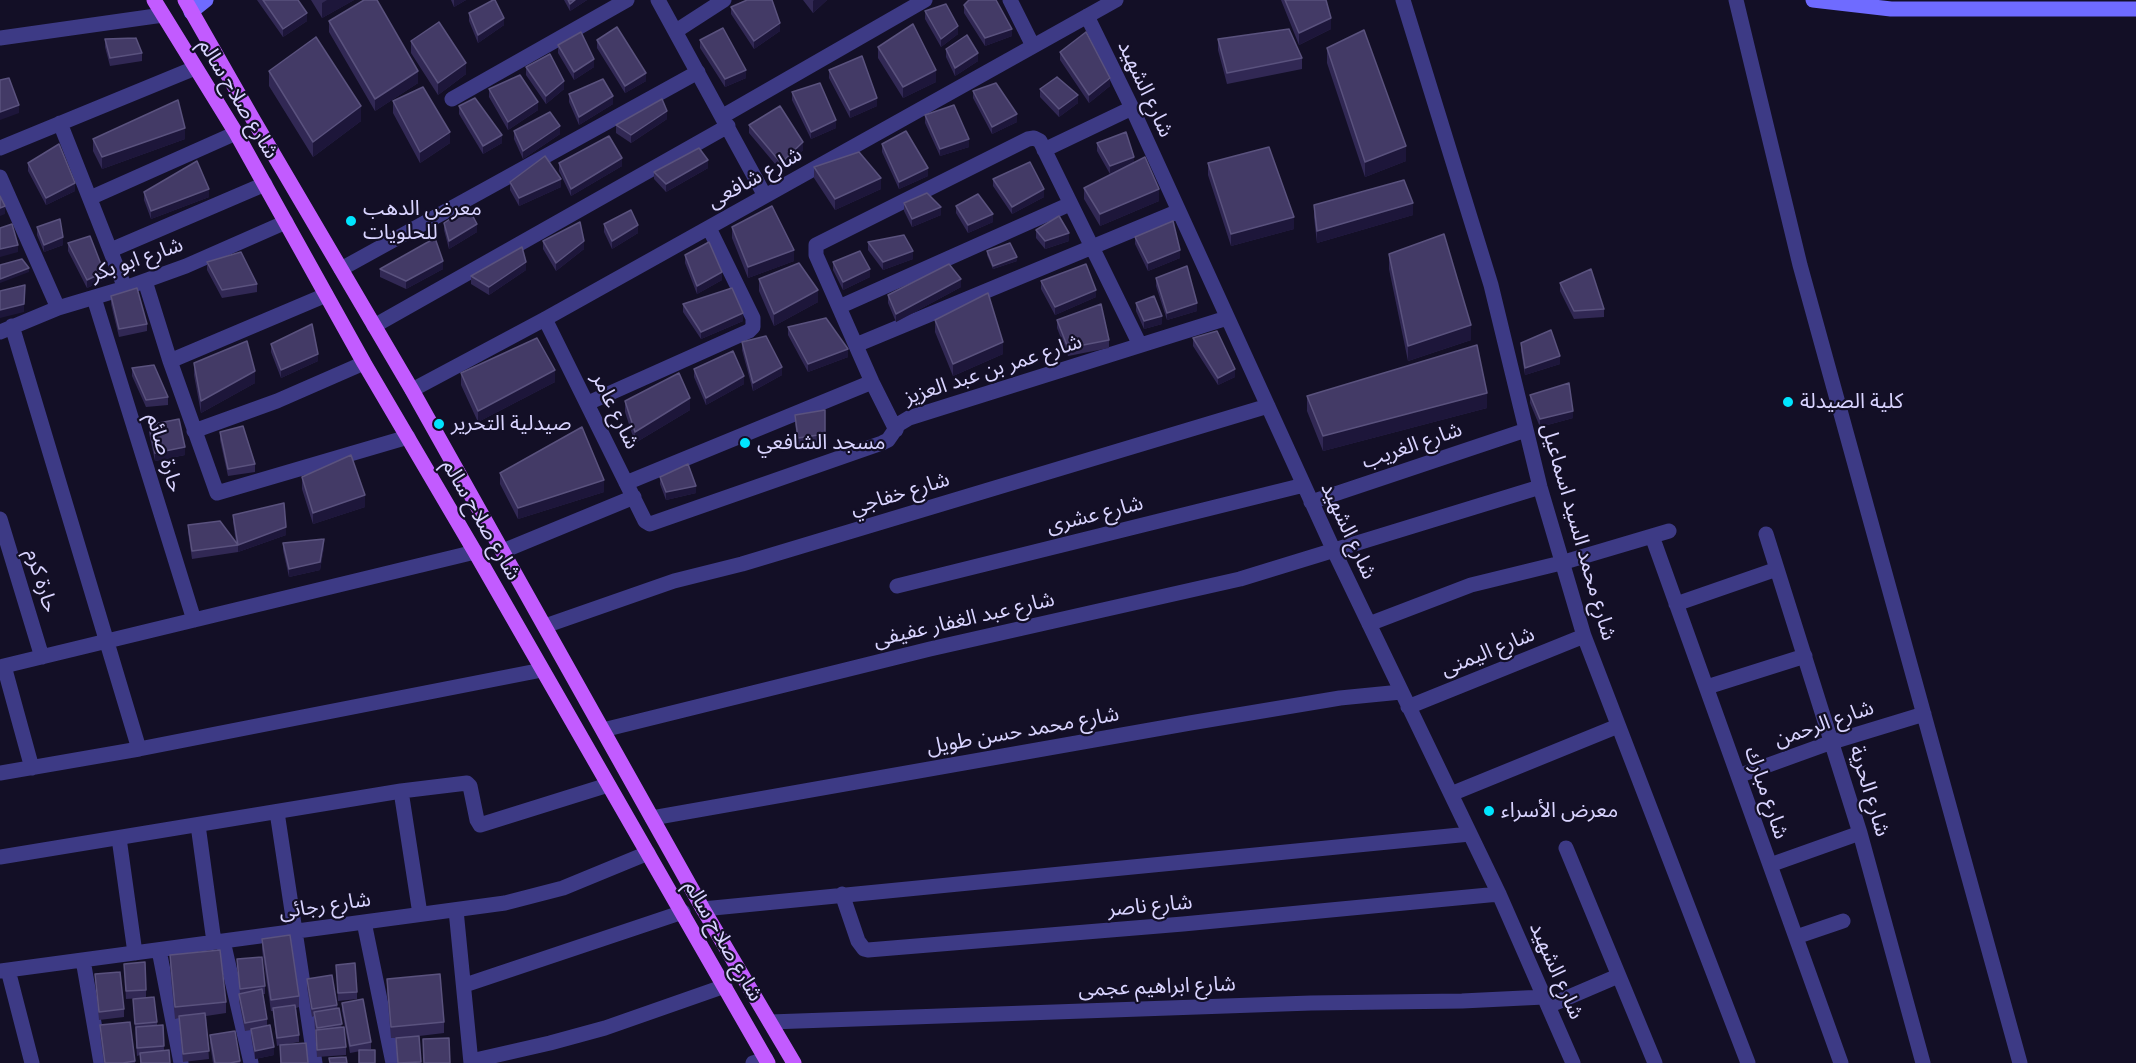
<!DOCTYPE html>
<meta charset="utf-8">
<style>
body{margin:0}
canvas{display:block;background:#130f26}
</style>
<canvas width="2136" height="1063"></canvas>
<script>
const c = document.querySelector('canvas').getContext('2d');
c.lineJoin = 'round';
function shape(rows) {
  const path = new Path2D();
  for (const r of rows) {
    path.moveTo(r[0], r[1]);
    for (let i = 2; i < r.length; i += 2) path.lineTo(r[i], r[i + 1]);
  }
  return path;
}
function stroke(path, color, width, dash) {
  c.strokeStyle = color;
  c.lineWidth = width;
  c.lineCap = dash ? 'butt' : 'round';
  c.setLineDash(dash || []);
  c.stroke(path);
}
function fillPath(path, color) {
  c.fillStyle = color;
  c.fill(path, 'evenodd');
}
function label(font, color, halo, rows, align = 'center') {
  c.font = font + ' Karla,"Noto Sans Arabic",sans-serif';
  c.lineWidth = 4.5;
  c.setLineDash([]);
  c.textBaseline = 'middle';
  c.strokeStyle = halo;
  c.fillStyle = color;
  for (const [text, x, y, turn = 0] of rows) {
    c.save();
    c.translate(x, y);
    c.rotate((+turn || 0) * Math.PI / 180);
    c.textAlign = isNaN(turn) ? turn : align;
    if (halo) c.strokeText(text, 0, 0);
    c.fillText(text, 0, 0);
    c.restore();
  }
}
const street = shape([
 [658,0,765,196],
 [1010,0,1033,46],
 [1403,0,1491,285,1540,487,1584,636,1748,1063],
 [1736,0,1800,265,2020,1063],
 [1087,16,1132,108,1334,551,1499,894,1573,1063],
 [676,31,724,0],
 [0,38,163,15],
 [452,99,627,0],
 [723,116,925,0],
 [60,123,125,288],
 [0,148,195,68],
 [1044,150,1132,108],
 [0,177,58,308],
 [90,198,236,133],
 [111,250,265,184],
 [341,269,698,72],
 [145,281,170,361,217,493,408,437],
 [94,298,194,620],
 [839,307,1070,204],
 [545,319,645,521,650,524,882,443,888,440,899,424,909,418,1227,318],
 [12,326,139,749],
 [374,326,728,126],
 [0,332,58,308,125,288,186,266,286,222],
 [856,345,1179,211],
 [170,361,326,295],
 [412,390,545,319,1116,0],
 [588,403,749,331,753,327,753,318,709,228],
 [896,430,872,382,816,255,816,245,1028,139,1034,138,1040,141,1140,345],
 [194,431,277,401,364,363],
 [626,483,872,382],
 [1311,502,1526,430],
 [0,519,42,657],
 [1766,534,1860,833,1923,1063],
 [1652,536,1841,1063],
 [503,551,634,497],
 [897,586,1304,485],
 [1676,604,1777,569],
 [1369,624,1471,585,1561,563,1669,531],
 [545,626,674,581,742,564,1268,406],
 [4,666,32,768],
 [0,667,475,552],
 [1707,687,1805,656],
 [1408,707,1584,636],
 [603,730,930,649,1240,579,1540,487],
 [0,773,139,749,542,670],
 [1738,776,1832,742,1924,714],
 [401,791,467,783,470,786,477,820,480,825,608,785],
 [1451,794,1618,726],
 [277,812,315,1063],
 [652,818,1190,723,1340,698,1401,692],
 [198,825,214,942],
 [119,838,135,953],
 [1566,848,1655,1063],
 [0,857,401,791,420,914],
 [1770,865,1860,833],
 [842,894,858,941,864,949,868,950,1183,924,1499,894],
 [703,909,1470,834],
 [456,910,471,1063],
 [364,922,393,1063],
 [1796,937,1843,921],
 [223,941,251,1063],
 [159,950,181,1063],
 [83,960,101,1063],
 [8,970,32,1063],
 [0,971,505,903,563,888,648,853],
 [465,985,683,912],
 [1548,1006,1618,976],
 [770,1022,1311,1003,1462,1001,1544,997],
 [471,1061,550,1043,605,1028,725,986],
 [753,1063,766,1059]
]);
const secondary = shape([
 [1813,0,1891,9,2136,9],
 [191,12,206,0]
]);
const primary = shape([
 [154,0,236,133,364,363,475,552,768,1063],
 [185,0,254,121,412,390,703,909,794,1063]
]);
const wall = shape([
 [257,0,298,0,307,21,283,37],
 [311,0,354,0,322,18],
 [451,0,466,0,454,7],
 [564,0,587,0,570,11],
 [803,0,827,0,813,13],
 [1281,0,1326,0,1331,29,1299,45],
 [964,5,1012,36,985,46,964,13],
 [731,7,780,31,754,49,731,14],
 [925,11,958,34,941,47,925,19],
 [469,13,504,25,478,43,469,21],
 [329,21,418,83,375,111,329,32],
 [105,39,142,53,142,61,110,66,105,47],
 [1218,39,1302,58,1302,69,1227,84,1218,50],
 [597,40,646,81,625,93,597,48],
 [700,40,746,78,725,87,700,48],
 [411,41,466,74,438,95,411,53],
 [558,45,594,67,574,80,558,53],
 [878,47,936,82,903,98,878,58],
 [1327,48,1406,161,1365,177,1327,63],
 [946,49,978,61,955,76,946,57],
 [1060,52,1110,86,1089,103,1060,60],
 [526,67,564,89,546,104,526,75],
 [829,70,877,106,850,118,829,78],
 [269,71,361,121,313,157,269,86],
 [489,89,538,110,508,130,489,97],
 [1040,89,1078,103,1059,117,1040,97],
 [973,91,1017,122,992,134,973,98],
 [792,92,836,128,811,139,792,100],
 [569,94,613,104,579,125,569,102],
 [393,101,450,143,420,163,393,113],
 [459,106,502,143,483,154,459,114],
 [925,115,969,147,940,156,925,123],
 [667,119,631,143,616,133,616,125],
 [749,125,803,150,781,171,749,133],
 [514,131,560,134,523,159,514,139],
 [93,139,185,139,102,169,93,151],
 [1097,143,1134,162,1159,201,1100,226,1084,199,1084,188,1115,172,1110,174,1097,151],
 [882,144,928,176,899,189,882,152],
 [28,163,75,191,46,205,28,171],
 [559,163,622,166,571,196,559,171],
 [1208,163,1294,229,1231,246,1208,175],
 [814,167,881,189,835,210,814,178],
 [708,168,666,192,654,179,654,172],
 [993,179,1044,197,1012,214,993,186],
 [510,182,561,187,519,206,510,190],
 [144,192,209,197,151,219,144,200],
 [904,203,941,215,912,227,904,211],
 [1314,205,1413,215,1317,243,1314,217],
 [956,206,993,222,968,233,956,213],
 [444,223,477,232,449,249,444,230],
 [604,224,638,233,612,249,604,232],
 [37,227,63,245,44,252,37,235],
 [732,227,794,261,748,278,732,238],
 [1036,230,1069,241,1045,249,1036,238],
 [1135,237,1180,258,1148,271,1135,244],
 [543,241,584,249,556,271,543,249],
 [868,242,913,259,883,270,868,250],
 [68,243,104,280,87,288,68,251],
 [987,251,1017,261,993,269,987,255],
 [1389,254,1471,340,1408,361,1389,269],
 [685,255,722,280,697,294,685,263],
 [207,262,257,284,257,292,222,298,207,270],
 [833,262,870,277,843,290,833,270],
 [380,269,443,269,406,289,380,277],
 [526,270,489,295,471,284,471,276],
 [1156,278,1197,311,1167,320,1156,286],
 [759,279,818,302,774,326,759,291],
 [1041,281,1096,297,1055,315,1041,289],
 [1560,283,1604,309,1604,317,1574,319,1560,291],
 [961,287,896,322,888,303,888,295],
 [111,296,147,324,147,331,119,337,111,304],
 [1136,303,1162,324,1144,329,1136,311],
 [683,304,743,321,701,339,683,312],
 [935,320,1003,354,953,376,935,332],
 [1057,320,1109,340,1109,348,1068,356,1057,328],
 [788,327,848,357,808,372,788,335],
 [1193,338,1235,377,1218,385,1193,346],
 [742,342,782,375,753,391,742,350],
 [1521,343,1560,364,1525,375,1521,351],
 [271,344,318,361,281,378,271,352],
 [194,363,255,383,201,413,194,375],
 [132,368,168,397,168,405,146,407,132,376],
 [694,369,744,384,706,405,694,377],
 [461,373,555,382,478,422,461,385],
 [1530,395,1573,418,1540,427,1530,403],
 [1307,396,1487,408,1323,451,1307,411],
 [625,401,690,410,635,443,625,412],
 [825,410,825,441,798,446,795,423,795,415],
 [149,425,185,455,155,461,149,433],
 [220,432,255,464,255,472,228,476,220,440],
 [500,473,604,492,518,519,500,484],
 [302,477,365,507,313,524,302,489],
 [660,477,696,493,666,500,660,484],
 [233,515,286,535,238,552,192,559,188,532,188,525,236,542,233,522],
 [283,543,324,547,320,570,289,577,283,550],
 [262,939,299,996,299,1007,296,1008,299,1035,299,1042,281,1045,308,1063,280,1063,280,1045,277,1046,273,1011,271,1011,262,950],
 [170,955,226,1002,226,1013,206,1016,209,1059,183,1062,179,1018,175,1019,170,967],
 [237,959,265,986,265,994,263,994,267,1019,267,1025,274,1055,255,1059,251,1036,251,1030,245,1031,239,1001,240,994],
 [124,964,146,990,146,998,157,1022,157,1026,163,1025,164,1050,170,1063,140,1063,140,1055,137,1056,133,999,142,998,126,999],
 [336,965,357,992,357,999,338,1001],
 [95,974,124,1009,124,1017,99,1020],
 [307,979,337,1005,346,1047,346,1055,317,1057,314,1016,312,1017,307,987],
 [387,979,444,1022,444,1033,419,1036,421,1063,398,1063,396,1038,391,1038,387,991],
 [342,1003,371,1042,371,1049,350,1053,342,1011],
 [130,1022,135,1063,104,1063,100,1033,100,1025],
 [235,1031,240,1063,213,1063,210,1043,210,1035]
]);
const shadedWall = shape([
 [327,0,354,0,322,18,322,3],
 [454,0,466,0,454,7],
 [575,0,587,0,570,11,570,4],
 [814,0,827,0,813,13,813,1],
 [307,13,307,21,283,37,283,29],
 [504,18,504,25,478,43,478,35],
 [1331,18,1331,29,1299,45,1299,33],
 [780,23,780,31,754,49,754,41],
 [958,26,958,34,941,47,941,39],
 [1012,29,1012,36,985,46,985,38],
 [978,53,978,61,955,76,955,68],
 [594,59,594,67,574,80,574,72],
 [466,63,466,74,438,95,438,83],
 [746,70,746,78,725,87,725,79],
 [936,70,936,82,903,98,903,87],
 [418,71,418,83,375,111,375,99],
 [646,73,646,81,625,93,625,86],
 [1110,78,1110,86,1089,103,1089,95],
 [564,81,564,89,546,104,546,96],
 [1078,95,1078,103,1059,117,1059,109],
 [613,96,613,104,579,125,579,117],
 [877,98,877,106,850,118,850,110],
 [538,102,538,110,508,130,508,122],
 [19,105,19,113,0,120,0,112],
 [361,106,361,121,313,157,313,142],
 [667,111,667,119,631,143,631,135],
 [1017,114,1017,122,992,134,992,127],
 [836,120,836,128,811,139,811,132],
 [560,126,560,134,523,159,523,151],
 [185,128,185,139,102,169,102,157],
 [450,132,450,143,420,163,420,152],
 [502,135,502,143,483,154,483,146],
 [969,139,969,147,940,156,940,149],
 [803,142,803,150,781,171,781,163],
 [1406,146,1406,161,1365,177,1365,162],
 [1134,157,1134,164,1110,174,1110,166],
 [622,158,622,166,571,196,571,189],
 [708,160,708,168,666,192,666,184],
 [928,168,928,176,899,189,899,182],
 [881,178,881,189,835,210,835,199],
 [561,179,561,187,519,206,519,198],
 [75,183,75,191,46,205,46,198],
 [209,189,209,197,151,219,151,211],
 [1044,189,1044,197,1012,214,1012,207],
 [1159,189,1159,201,1100,226,1100,214],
 [1413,203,1413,215,1317,243,1317,231],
 [5,206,5,214,0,216,0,208],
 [941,207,941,215,912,227,912,219],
 [993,214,993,222,968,233,968,225],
 [1294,217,1294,229,1231,246,1231,234],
 [477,224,477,232,449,249,449,241],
 [638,225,638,233,612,249,612,241],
 [1069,233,1069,241,1045,249,1045,241],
 [63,237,63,245,44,252,44,245],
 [584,241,584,249,556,271,556,263],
 [18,245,18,252,0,257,0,249],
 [794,250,794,261,748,278,748,267],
 [1180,250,1180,258,1148,271,1148,263],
 [913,251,913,259,883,270,883,262],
 [1017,257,1017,261,993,269,993,266],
 [443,261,443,269,406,289,406,281],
 [526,262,526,270,489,295,489,287],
 [29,268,29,272,0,283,0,279],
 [870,269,870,277,843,290,843,282],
 [104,272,104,280,87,288,87,280],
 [722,272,722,280,697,294,697,286],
 [961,279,961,287,896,322,896,314],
 [818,290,818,302,774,326,774,314],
 [1096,290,1096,297,1055,315,1055,307],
 [1197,303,1197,311,1167,320,1167,313],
 [24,304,24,312,0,318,0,310],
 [743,313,743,321,701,339,701,332],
 [1162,316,1162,324,1144,329,1144,321],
 [1471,325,1471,340,1408,361,1408,346],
 [1003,342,1003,354,953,376,953,364],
 [848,349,848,357,808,372,808,364],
 [318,354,318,361,281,378,281,370],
 [1560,356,1560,364,1525,375,1525,368],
 [782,367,782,375,753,391,753,383],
 [1235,369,1235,377,1218,385,1218,378],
 [555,370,555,382,478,422,478,411],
 [255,371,255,383,201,413,201,401],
 [744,376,744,384,706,405,706,398],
 [1487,393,1487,408,1323,451,1323,436],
 [690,398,690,410,635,443,635,432],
 [1573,411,1573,418,1540,427,1540,419],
 [185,447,185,455,155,461,155,453],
 [604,480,604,492,518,519,518,508],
 [696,486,696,493,666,500,666,492],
 [365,495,365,507,313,524,313,513],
 [286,527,286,535,238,552,238,545],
 [324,539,324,547,320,570,289,577,289,569],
 [274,1047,274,1055,255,1059,255,1051]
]);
const building = shape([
 [263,0,298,0,307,13,283,29,263,0],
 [364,0,377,0,418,71,375,99,329,21,364,0],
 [493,0,495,0,504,18,478,35,469,13,493,0],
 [568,0,575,0,570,4,568,0],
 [747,0,772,0,780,23,754,41,731,7,747,0],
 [969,0,996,0,1012,29,985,38,964,5,969,0],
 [1285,0,1326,0,1331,18,1299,33,1285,0],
 [946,4,958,26,941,39,925,11,946,4],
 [439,22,466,63,438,83,411,41,439,22],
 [913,24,936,70,903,87,878,47,913,24],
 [617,27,646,73,625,86,597,40,617,27],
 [723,28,746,70,725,79,700,40,723,28],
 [1289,29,1302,58,1227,73,1218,39,1289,29],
 [1364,30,1406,146,1365,162,1327,48,1364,30],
 [581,32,594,59,574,72,558,45,581,32],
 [1086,32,1110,78,1089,95,1060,52,1086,32],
 [967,35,978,53,955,68,946,49,967,35],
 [316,37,361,106,313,142,269,71,316,37],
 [136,38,142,53,110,58,105,39,136,38],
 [550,54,564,81,546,96,526,67,550,54],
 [862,56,877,98,850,110,829,70,862,56],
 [520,75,538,102,508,122,489,89,520,75],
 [1057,77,1078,95,1059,109,1040,89,1057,77],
 [9,78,19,105,0,112,0,80,9,78],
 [603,79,613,96,579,117,569,94,603,79],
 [820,83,836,120,811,132,792,92,820,83],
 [996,83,1017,114,992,127,973,91,996,83],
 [423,87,450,132,420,152,393,101,423,87],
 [475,98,502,135,483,146,459,106,475,98],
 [662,99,667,111,631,135,616,125,662,99],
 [178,100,185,128,102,157,93,139,178,100],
 [954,105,969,139,940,149,925,115,954,105],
 [780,106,803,142,781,163,749,125,780,106],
 [550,112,560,126,523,151,514,131,550,112],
 [906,131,928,168,899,182,882,144,906,131],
 [1126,132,1134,157,1110,166,1097,143,1126,132],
 [609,136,622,158,571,189,559,163,609,136],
 [59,144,75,183,46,198,28,163,59,144],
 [1269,147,1294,217,1231,234,1208,163,1269,147],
 [699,148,708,160,666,184,654,172,699,148],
 [859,152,881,178,835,199,814,167,859,152],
 [545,156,561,179,519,198,510,182,545,156],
 [1145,157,1159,189,1100,214,1084,188,1145,157],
 [197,161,209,189,151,211,144,192,197,161],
 [1030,162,1044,189,1012,207,993,179,1030,162],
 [1404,180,1413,203,1317,231,1314,205,1404,180],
 [927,193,941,207,912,219,904,203,927,193],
 [978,194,993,214,968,225,956,206,978,194],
 [0,196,5,206,0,208,0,196],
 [772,206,794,250,748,267,732,227,772,206],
 [468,207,477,224,449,241,444,223,468,207],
 [631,210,638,225,612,241,604,224,631,210],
 [1059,216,1069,233,1045,241,1036,230,1059,216],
 [60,219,63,237,44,245,37,227,60,219],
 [1173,221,1180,250,1148,263,1135,237,1173,221],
 [580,222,584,241,556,263,543,241,580,222],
 [12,224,18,245,0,249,0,228,12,224],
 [1444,234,1471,325,1408,346,1389,254,1444,234],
 [904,235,913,251,883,262,868,242,904,235],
 [90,236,104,272,87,280,68,243,90,236],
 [435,238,443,261,406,281,380,269,435,238],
 [709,242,722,272,697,286,685,255,709,242],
 [1010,243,1017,257,993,266,987,251,1010,243],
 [522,247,526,262,489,287,471,276,522,247],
 [860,251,870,269,843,282,833,262,860,251],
 [241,252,257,284,222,290,207,262,241,252],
 [22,259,29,268,0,279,0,265,22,259],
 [799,263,818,290,774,314,759,279,799,263],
 [949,264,961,279,896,314,888,295,949,264],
 [1086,264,1096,290,1055,307,1041,281,1086,264],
 [1187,266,1197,303,1167,313,1156,278,1187,266],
 [1591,269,1604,309,1574,311,1560,283,1591,269],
 [25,285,24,304,0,310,0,291,25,285],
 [137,288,147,324,119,329,111,296,137,288],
 [732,288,743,313,701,332,683,304,732,288],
 [988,293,1003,342,953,364,935,320,988,293],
 [1154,296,1162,316,1144,321,1136,303,1154,296],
 [1101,304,1109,340,1068,348,1057,320,1101,304],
 [826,318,848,349,808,364,788,327,826,318],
 [312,324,318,354,281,370,271,344,312,324],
 [1551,330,1560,356,1525,368,1521,343,1551,330],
 [1217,331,1235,369,1218,378,1193,338,1217,331],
 [766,336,782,367,753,383,742,342,766,336],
 [537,338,555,370,478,411,461,373,537,338],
 [247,341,255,371,201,401,194,363,247,341],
 [1477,345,1487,393,1323,436,1307,396,1477,345],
 [733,351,744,376,706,398,694,369,733,351],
 [154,365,168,397,146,400,132,368,154,365],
 [679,373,690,398,635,432,625,401,679,373],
 [1569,383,1573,411,1540,419,1530,395,1569,383],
 [825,410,825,434,798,438,795,415,825,410],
 [179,419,185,447,155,453,149,425,179,419],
 [243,426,255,464,228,469,220,432,243,426],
 [582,427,604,480,518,508,500,473,582,427],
 [351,455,365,495,313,513,302,477,351,455],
 [688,464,696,486,666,492,660,477,688,464],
 [284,503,286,527,238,545,233,515,284,503],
 [220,521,238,545,192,551,188,525,220,521],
 [324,539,320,562,289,569,283,543,324,539],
 [290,935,299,996,271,1000,262,939,290,935],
 [220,950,226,1002,175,1007,170,955,220,950],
 [262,957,265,986,240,989,237,959,262,957],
 [145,962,146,990,126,991,124,964,145,962],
 [355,963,357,992,338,993,336,965,355,963],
 [120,972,124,1009,99,1012,95,974,120,972],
 [440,974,444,1022,391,1027,387,979,440,974],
 [332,975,337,1005,312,1009,307,979,332,975],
 [262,989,267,1019,245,1023,239,994,262,989],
 [154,997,157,1022,135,1024,133,999,154,997],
 [363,999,371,1042,350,1046,342,1003,363,999],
 [295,1005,299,1035,277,1038,273,1008,295,1005],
 [339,1008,342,1024,317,1028,314,1012,339,1008],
 [205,1013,209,1051,183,1054,179,1016,205,1013],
 [130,1022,135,1061,123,1063,105,1063,100,1025,130,1022],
 [163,1025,164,1046,137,1048,136,1027,163,1025],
 [270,1025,274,1047,255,1051,251,1029,270,1025],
 [344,1027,346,1047,317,1050,316,1030,344,1027],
 [235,1031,240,1061,230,1063,215,1063,210,1035,235,1031],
 [419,1036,421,1062,398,1063,396,1038,419,1036],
 [449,1038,450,1063,424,1063,423,1039,449,1038],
 [306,1043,308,1063,281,1063,280,1045,306,1043],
 [169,1050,170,1063,141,1063,140,1053,169,1050],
 [359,1050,375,1050,375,1063,359,1063,359,1050],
 [346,1057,347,1063,330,1063,329,1058,346,1057]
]);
const markers = [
 [351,221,6,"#00e5ff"],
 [1788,402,6,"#00e5ff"],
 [439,424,6,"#00e5ff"],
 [745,443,6,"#00e5ff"],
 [1489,811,6,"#00e5ff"]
];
const streetNames = [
 ["شارع الشهيد",1145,89,65],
 ["شارع صلاح سالم",238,99,59],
 ["شارع شافعى",755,178,-29],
 ["شارع ابو بكر",137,260,-19],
 ["شارع عمر بن عبد العزيز",993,370,-18],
 ["شارع عامر",615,411,64],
 ["شارع الغريب",1412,446,-19],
 ["حارة صائم",164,453,73],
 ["شارع خفاجي",900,494,-17],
 ["شارع عشرى",1095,515,-14],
 ["شارع صلاح سالم",481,520,60],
 ["شارع الشهيد",1348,531,65],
 ["شارع محمد السيد اسماعيل",1578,532,74],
 ["حارة كرم",41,581,73],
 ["شارع عبد الغفار عفيفى",964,620,-13],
 ["شارع اليمنى",1488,652,-22],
 ["شارع الرحمن",1824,724,-19],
 ["شارع محمد حسن طويل",1023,731,-10],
 ["شارع الحرية",1869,791,73],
 ["شارع مبارك",1766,793,71],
 ["شارع رجائى",325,906,-8],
 ["شارع ناصر",1150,906,-5],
 ["شارع صلاح سالم",723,941,60],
 ["شارع الشهيد",1556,971,66],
 ["شارع ابراهيم عجمى",1157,987,-2]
];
const poiNames = [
 ["معرض الدهب",363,209],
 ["للحلويات",363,233],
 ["كلية الصيدلة",1800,402],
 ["صيدلية التحرير",451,424],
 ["مسجد الشافعي",757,443],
 ["معرض الأسراء",1501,811]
];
stroke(street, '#3d3a85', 15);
stroke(secondary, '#6f6bff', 15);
stroke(primary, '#c25bff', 15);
fillPath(wall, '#312854');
fillPath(shadedWall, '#1d163a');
fillPath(building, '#433a66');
stroke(building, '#5a527e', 1.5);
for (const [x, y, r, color] of markers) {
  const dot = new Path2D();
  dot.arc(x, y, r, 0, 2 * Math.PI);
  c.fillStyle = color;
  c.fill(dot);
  stroke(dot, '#130f26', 2);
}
label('21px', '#d9d4ff', '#130f26', streetNames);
label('21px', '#d9d4ff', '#130f26', poiNames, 'left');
</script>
